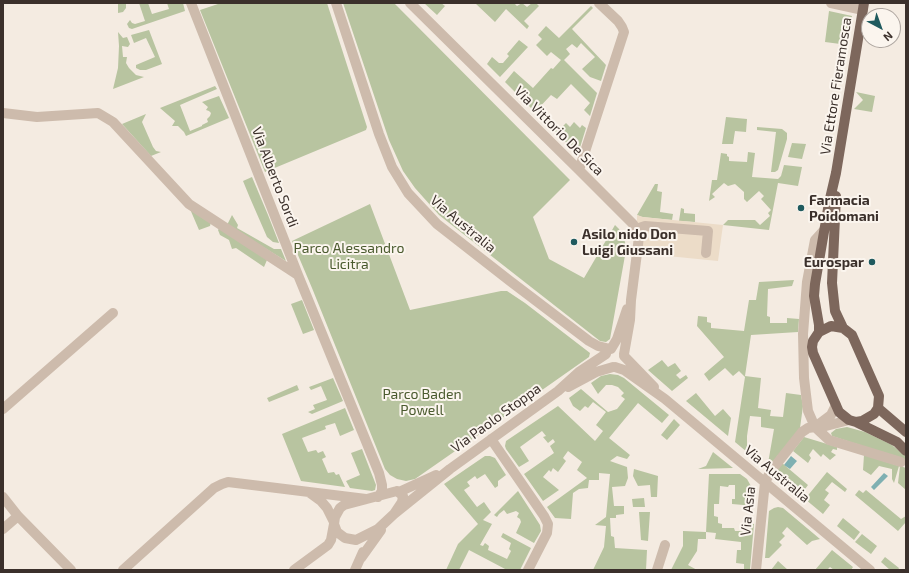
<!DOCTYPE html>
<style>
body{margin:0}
#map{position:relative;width:909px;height:573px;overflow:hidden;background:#f4ebe1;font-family:"Exo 2",sans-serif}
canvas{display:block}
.frame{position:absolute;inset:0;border:4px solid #3b302b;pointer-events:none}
.north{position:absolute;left:861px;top:8px;width:40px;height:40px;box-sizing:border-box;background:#fbf5ee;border:1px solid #aea6a0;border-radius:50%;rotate:139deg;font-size:11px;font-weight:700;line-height:16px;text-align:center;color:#3b302b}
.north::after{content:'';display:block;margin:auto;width:14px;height:18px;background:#1f5a5e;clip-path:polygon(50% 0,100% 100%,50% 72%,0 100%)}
</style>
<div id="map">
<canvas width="909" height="573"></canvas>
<div class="frame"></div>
<div class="north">N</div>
</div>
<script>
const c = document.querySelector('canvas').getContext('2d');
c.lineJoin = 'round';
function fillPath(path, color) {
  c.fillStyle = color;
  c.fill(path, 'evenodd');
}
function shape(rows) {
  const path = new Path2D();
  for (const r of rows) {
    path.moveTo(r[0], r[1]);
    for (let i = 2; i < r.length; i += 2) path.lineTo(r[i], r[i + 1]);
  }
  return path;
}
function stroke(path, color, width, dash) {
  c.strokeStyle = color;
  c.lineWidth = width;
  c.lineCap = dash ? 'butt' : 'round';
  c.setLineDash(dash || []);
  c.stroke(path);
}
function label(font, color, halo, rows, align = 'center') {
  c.font = font + ' "Exo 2",sans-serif';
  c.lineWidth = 4;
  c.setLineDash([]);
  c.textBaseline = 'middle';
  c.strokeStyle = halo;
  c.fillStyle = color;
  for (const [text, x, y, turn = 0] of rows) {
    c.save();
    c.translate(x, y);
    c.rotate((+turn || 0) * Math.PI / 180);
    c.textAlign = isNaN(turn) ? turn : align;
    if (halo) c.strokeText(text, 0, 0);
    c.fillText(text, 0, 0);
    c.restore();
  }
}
const green = shape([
 [118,3,126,3,126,8,123,12,118,13],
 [139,3,148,3,152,14,169,9,167,3,183,3,185,11,132,29,129,28,127,24,130,20,132,23,135,24,145,21],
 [221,3,327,3,367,127,366,130,265,172,200,10],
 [343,3,394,3,570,180,533,217,549,259,584,278,615,225,619,229,625,242,626,250,610,339,606,342,600,341,439,215,415,188,403,171,389,140],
 [424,3,441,3,445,6,437,15],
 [475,3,514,3,517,6,522,3,527,7,532,3,536,3,539,6,524,21,529,26,527,29,506,9,495,22],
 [591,6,593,8,572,29,606,65,601,81,590,77,582,69,595,57,581,43,577,48,572,44,566,49,570,54,564,60,597,93,590,116,584,110,590,103,571,84,557,99,551,95,535,112,505,82,514,71,533,88,551,68,553,69,561,60,551,52,547,56,536,45,542,39,538,35,546,26,559,38],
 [829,11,852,16,848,45,825,42],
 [149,30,162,64,146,70,140,70,136,68,136,65,155,57,146,38,134,43,131,35],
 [118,32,123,38,127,37,130,44,128,47,122,46,123,57,127,57,126,63,129,68,136,75,144,77,113,89,118,68,119,46],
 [519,40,528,47,500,77,487,64,492,57,499,63,503,63,509,56,507,54],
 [215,86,217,89,180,105,190,131,202,126,202,125,208,122,207,119,210,116,211,113,209,111,206,110,208,107,202,102,219,96,229,118,186,136,184,132,178,126,172,126,175,121,160,108],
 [856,92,875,96,872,112,854,109,863,100],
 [542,110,561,128,566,123,570,127,574,122,580,128,582,125,586,128,578,154,538,115],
 [146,114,142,122,153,147,156,151,161,152,151,156,122,124],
 [726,117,747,119,746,132,735,131,733,144,722,144],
 [757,127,782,129,787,133,787,139,778,170,775,172,771,172,776,132,757,130],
 [792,143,806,144,802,159,788,157],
 [748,152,755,153,752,177,778,179,781,176,784,165,802,167,798,186,778,183,769,230,723,225,728,220,755,220,760,225,770,216,768,213,771,210,761,199,764,196,759,191,747,202,744,199,744,192,735,184,728,186,724,183,712,194,715,197,709,201,712,180,717,180,721,153,727,154,727,156,729,157,729,161,747,162],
 [252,177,268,215,279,243,273,242,267,237,250,198,243,181],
 [655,184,658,184,657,191,662,192,660,212,673,214,672,220,642,217,637,215],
 [370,204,410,310,501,291,507,291,525,303,590,353,589,357,471,440,415,479,406,481,397,479,390,475,385,469,312,288,292,241],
 [681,208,684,209,684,213,695,214,695,222,679,221],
 [190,209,211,222,210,226,199,230],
 [232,215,238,225,237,228,274,249,281,249,286,261,227,225],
 [220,227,267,260,264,267,236,248,232,249,229,240,220,235,218,230],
 [794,280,792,286,768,289,767,316,770,317,770,323,787,323,787,318,799,319,798,332,751,335,745,376,761,378,758,408,771,410,770,416,783,417,786,393,801,395,803,406,800,428,767,469,774,429,761,427,761,417,750,416,747,436,747,452,735,442,745,377,739,371,733,376,725,368,709,381,704,374,724,357,697,326,698,316,707,317,707,322,711,323,711,328,744,331,749,300,756,300,759,282],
 [302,300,314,330,303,334,291,304],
 [662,360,668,367,675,363,681,371,676,375,680,379,686,375,688,378,672,391,648,370],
 [610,374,618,375,624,378,669,415,662,423,638,403,609,438,630,455,627,459,617,456,610,461,627,467,628,478,625,486,612,487,614,506,624,506,624,514,616,515,616,518,610,518,611,536,614,537,615,548,647,550,646,570,593,570,604,547,606,526,595,525,606,517,610,474,599,473,599,480,589,480,588,488,579,489,573,493,571,519,555,518,547,507,587,478,577,470,582,462,568,451,563,458,566,461,558,472,553,468,551,472,549,470,543,477,559,490,543,501,524,474,554,453,550,446,555,442,553,439,548,443,543,437,546,436,542,431,520,447,529,461,519,467,506,449,505,446,506,441,558,406,595,441,603,431,596,425,606,412,593,402,588,408,585,406,580,411,573,406,569,398,581,389,608,412,617,409,625,399,621,396,624,393,618,387,612,385,606,385,598,394,591,383,601,376],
 [333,378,343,401,312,414,308,412,315,409,313,405,327,400,321,386,311,390,309,387],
 [297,385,299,390,269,402,267,398],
 [696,393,715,416,723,409,731,418,728,436,686,401],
 [345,408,354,430,340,436,335,423,325,426,326,429,302,438,308,452,316,450,318,453,323,451,326,457,322,459,328,473,334,472,336,475,339,474,345,487,301,481,282,434],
 [674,419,680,425,667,440,661,435],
 [847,427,865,432,892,445,904,455,906,457,906,460,832,436,831,433,836,429],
 [804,437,837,447,837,450,833,449,831,452,836,455,830,460,823,454,821,457,813,449,809,455,811,458,808,463,793,451],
 [362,449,376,485,375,490,372,491,350,488,346,481,360,475,351,453],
 [713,452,733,468,698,469,706,466],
 [864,455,899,466,894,483,892,479,892,469,879,466,871,475,863,470],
 [485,456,490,456,495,458,506,475,498,481,498,486,495,488,485,474,477,479,475,476,467,482,470,486,464,490,477,507,484,502,491,512,483,520,492,524,480,545,483,546,485,543,489,546,488,550,507,559,511,551,509,549,511,543,501,537,503,533,531,548,520,570,507,570,469,550,459,570,446,570,458,544,478,524,444,484],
 [782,463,808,485,800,496,774,474],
 [900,466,906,468,906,490,898,483],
 [634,469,658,476,657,497,651,497,650,485,638,486,633,476],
 [827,472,847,489,845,492,832,482,825,490,829,493,824,500,830,505,823,514,805,499],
 [709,474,740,474,747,479,752,488,754,493,755,506,732,504,732,499,735,499,735,485,729,485,728,487,720,486,719,504,714,504,714,516,718,517,718,523,722,524,722,528,734,528,735,531,746,531,748,533,751,531,749,523,754,524,750,569,744,569,744,564,736,563,737,550,741,550,741,542,715,539,716,533,706,532,706,539,698,539,697,551,688,565,697,570,671,570,683,546,683,531,706,532],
 [859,490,863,493,866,490,901,519,906,516,906,522,898,531,855,495],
 [518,491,540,525,541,531,534,543,516,533,521,522,520,519,517,517,519,513,516,511,507,514,504,510,499,514,497,517,494,515],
 [644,498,645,507,633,507,632,499],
 [778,507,783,508,820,539,812,541,807,545,787,527,782,533,785,536,779,542,782,545,769,558,765,558,769,511,774,508],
 [639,512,650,512,648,541,641,540],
 [843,518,860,532,854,540,837,526],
 [862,534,877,546,871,554,855,542],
 [832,550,853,567,851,570,834,570,830,567,827,570,815,570],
 [885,557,899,568,898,570,890,570,881,562],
 [778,561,788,570,771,570]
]);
const plaza = shape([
 [637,215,643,217,723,225,718,261,637,253]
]);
const water = shape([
 [791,456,797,461,790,469,784,465],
 [884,473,888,476,874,490,871,487]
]);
const minor = shape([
 [191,3,298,275,379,473,382,485,382,491,378,497],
 [336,3,379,134,392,167,408,193,437,224,510,281,589,341,598,346,610,349],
 [410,3,579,170,633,224,636,229,639,235,638,245,631,300,630,320,624,354],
 [831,3,863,10],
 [3,113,37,117,98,113,113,122,189,204,298,275],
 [579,170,624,32,622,27,618,21,599,3],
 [636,229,645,226,708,231,706,253],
 [825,229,815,240,807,282,803,334,804,378,808,411,815,427,829,440,901,462],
 [611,349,617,339,627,309],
 [624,356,654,387],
 [615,367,624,370,665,399,870,570],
 [568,387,596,372,613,367],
 [836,405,831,415,815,427,826,426,849,420],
 [3,409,113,313],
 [491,439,544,516,548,524,547,533,528,570],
 [397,491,403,496,402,502,394,514,378,529,356,540,345,538,337,532,334,524,335,517,340,508,344,505,397,491],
 [399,492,436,475],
 [310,493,321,501,327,508,334,522],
 [3,497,18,516,71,570],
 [394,514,450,469,558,391,579,372,606,354],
 [3,529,18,516],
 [361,558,381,530],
 [123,570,214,488,222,484,228,482,366,499],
 [294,570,328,545,331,540,334,524],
 [355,570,363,552],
 [657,570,665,545],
 [756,570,765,482,771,471,802,432,808,428,815,427]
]);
const major = shape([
 [836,196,832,283,835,311,843,328],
 [819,332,819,325,814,296,815,284,829,203,836,173,864,3],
 [878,408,906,432],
 [856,422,862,421,874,414,878,408,879,396,852,335,843,328,831,326,819,332,813,341,812,347,813,353,839,412,849,420,856,422,897,442,906,451]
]);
const markers = [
 [801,208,4,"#1f5a5e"],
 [574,242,4,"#1f5a5e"],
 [872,262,4,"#1f5a5e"]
];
const streetNames = [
 ["Via Ettore Fieramosca",836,86,-81],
 ["Via Vittorio De Sica",559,131,45],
 ["Via Alberto Sordi",275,177,69],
 ["Via Australia",463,224,40],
 ["Via Paolo Stoppa",496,418,-36],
 ["Via Australia",777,474,40],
 ["Via Asia",748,511,-84]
];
const poiNames = [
 ["Farmacia",809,200],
 ["Poidomani",809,216],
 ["Asilo nido Don",582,234],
 ["Luigi Giussani",582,250],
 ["Eurospar",864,262,"right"]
];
const parkNames = [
 ["Parco Alessandro",349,248],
 ["Licitra",349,264],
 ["Parco Baden",422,394],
 ["Powell",422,410]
];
fillPath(green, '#b8c4a0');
fillPath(plaza, '#ecdcc8');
fillPath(water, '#7fb0b2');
stroke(minor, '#cdbbac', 10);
stroke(major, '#7d675c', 10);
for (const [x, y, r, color] of markers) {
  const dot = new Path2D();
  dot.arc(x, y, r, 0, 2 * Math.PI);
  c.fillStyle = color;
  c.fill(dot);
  stroke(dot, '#fbf5ee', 1.5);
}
label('14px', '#3b302b', '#fbf5ee', streetNames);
label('bold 14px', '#3b302b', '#fbf5ee', poiNames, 'left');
label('14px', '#4a5a2e', '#fbf5ee', parkNames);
</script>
